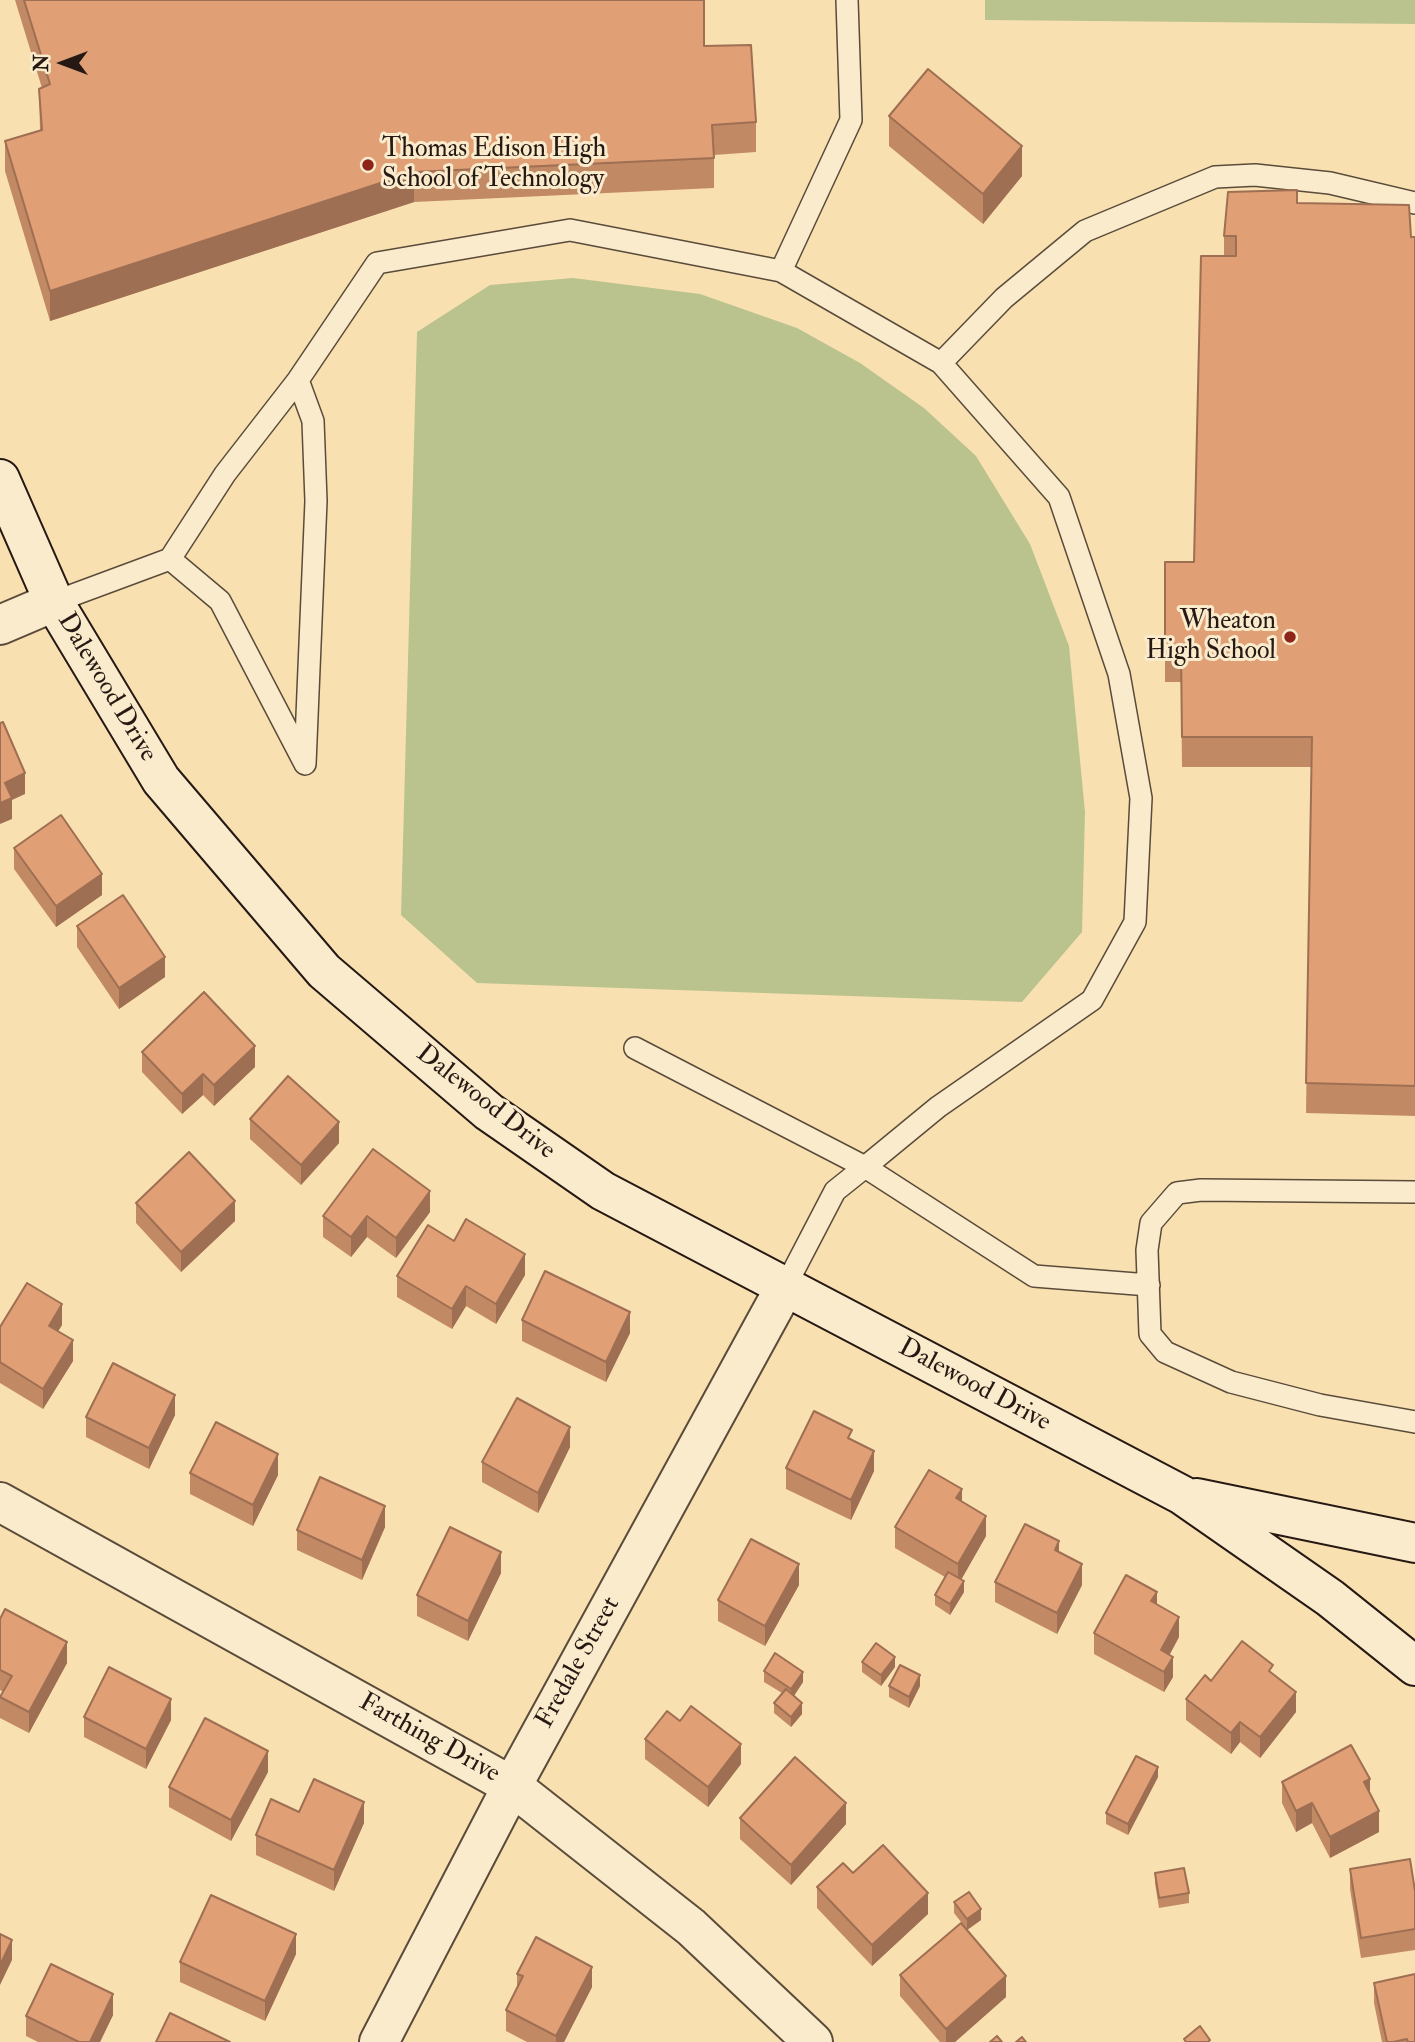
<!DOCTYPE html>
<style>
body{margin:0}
#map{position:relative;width:1415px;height:2042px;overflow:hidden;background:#f8e0b1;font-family:"IM FELL Double Pica",serif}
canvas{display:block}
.north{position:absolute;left:28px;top:28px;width:70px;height:70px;-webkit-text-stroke:5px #faebcc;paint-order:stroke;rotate:270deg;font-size:19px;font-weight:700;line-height:28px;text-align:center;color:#261913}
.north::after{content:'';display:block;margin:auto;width:24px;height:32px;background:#261913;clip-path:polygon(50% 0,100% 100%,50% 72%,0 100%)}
</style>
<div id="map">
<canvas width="1415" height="2042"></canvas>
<div class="north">N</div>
</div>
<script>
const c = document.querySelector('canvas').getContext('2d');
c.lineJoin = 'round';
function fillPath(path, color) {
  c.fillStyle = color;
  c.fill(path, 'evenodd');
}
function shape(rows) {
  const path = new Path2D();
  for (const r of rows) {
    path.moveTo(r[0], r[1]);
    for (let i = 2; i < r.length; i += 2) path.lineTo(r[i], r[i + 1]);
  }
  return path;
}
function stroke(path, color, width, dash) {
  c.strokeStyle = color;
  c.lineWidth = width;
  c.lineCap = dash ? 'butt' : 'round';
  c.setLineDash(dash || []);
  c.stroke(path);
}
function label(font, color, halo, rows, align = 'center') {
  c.font = font + ' "IM FELL Double Pica",serif';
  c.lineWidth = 6;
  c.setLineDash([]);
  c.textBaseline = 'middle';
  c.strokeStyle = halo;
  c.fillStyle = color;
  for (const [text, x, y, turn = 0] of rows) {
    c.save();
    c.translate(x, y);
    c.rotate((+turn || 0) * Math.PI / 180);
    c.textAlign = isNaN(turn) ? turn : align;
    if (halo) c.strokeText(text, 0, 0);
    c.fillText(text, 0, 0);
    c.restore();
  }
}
const green = shape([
 [985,0,1415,0,1415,24,985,20],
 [573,278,700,294,797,328,860,363,924,408,976,456,1030,544,1069,646,1085,812,1082,932,1022,1002,477,983,401,915,417,332,490,285]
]);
const lane = shape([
 [781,271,851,120,847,0],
 [941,363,1004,298,1085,231,1215,177,1255,175,1330,183,1415,203],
 [298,380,313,421,316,501,305,764],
 [170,559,220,601,304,762],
 [54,602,170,559,225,474,298,380,377,263,570,230,781,271,941,363,1059,497,1119,674,1141,798,1135,922,1092,1000,938,1107,865,1167,635,1048],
 [1415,1192,1201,1190,1177,1193,1151,1223,1147,1250,1150,1334,1165,1352,1231,1382,1320,1405,1415,1422],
 [785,1287,835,1191,865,1167,1034,1276,1149,1285]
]);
const street = shape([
 [0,625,54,602],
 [0,1502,512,1786,691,1927,813,2042],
 [379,2042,512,1786,785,1287]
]);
const secondary = shape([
 [0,479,54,602,161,780,324,971,489,1112,603,1191,1182,1495,1330,1598,1415,1666],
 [1197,1498,1415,1543]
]);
const wall = shape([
 [15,0,704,0,704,46,756,122,756,152,714,155,714,188,414,202,50,321,5,171,5,141,40,130,39,89,42,88],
 [889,116,1022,176,983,224,889,146],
 [1297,203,1411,237,1415,237,1415,1116,1306,1113,1311,767,1182,767,1181,682,1165,682,1165,562,1194,562,1224,256,1224,236],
 [14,848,102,895,56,927,14,869],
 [77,926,165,977,119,1009,77,947],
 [142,1052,255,1067,214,1106,203,1095,182,1114,142,1072],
 [250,1119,339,1143,301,1185,250,1139],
 [136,1203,235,1221,181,1272,136,1223],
 [430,1212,396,1258,367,1237,351,1257,323,1237,323,1216],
 [454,1241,525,1275,496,1324,466,1306,452,1329,397,1297,397,1276],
 [522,1320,630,1333,606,1382,522,1341],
 [62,1325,58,1331,73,1361,43,1409,0,1383,0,1327],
 [175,1415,149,1469,86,1437,86,1417],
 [852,1440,874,1471,851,1520,786,1489,786,1468],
 [570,1447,538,1513,482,1482,482,1462],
 [190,1473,278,1475,253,1526,190,1494],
 [962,1501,986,1536,961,1580,964,1592,950,1615,935,1605,935,1595,945,1577,895,1548,895,1527],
 [385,1527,362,1580,297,1550,297,1530],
 [1059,1552,1082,1585,1057,1634,995,1602,995,1582],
 [501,1573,468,1641,417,1616,417,1595],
 [799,1585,765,1646,718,1621,718,1600],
 [1157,1604,1179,1637,1169,1655,1173,1677,1164,1692,1094,1654,1094,1633],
 [0,1619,67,1663,29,1733,0,1718,0,1697,3,1692,0,1690],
 [862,1662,895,1667,881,1686,862,1672],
 [764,1671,803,1682,794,1696,802,1714,791,1727,774,1713,774,1703,782,1693,764,1682],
 [1273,1674,1296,1712,1260,1758,1240,1742,1231,1754,1186,1720,1186,1699,1211,1681],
 [889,1686,920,1686,909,1708,889,1697],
 [84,1717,171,1720,146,1769,84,1737],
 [680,1721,741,1764,708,1807,645,1759,645,1739],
 [268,1772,231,1841,169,1807,169,1787],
 [1158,1777,1128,1835,1106,1824,1106,1813],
 [1282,1782,1370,1793,1379,1832,1330,1858,1312,1823,1296,1832,1282,1803],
 [299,1812,364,1823,334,1891,256,1855,256,1835],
 [740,1818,846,1824,791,1885,740,1839],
 [1350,1869,1415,1891,1415,1950,1361,1958,1350,1889],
 [853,1873,928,1914,872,1966,817,1908,817,1887],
 [1155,1873,1189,1893,1189,1903,1159,1908,1155,1883],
 [954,1902,981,1920,967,1930,1006,1997,955,2042,940,2042,900,1996,900,1975,965,1927,954,1913],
 [296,1954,265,2021,180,1982,180,1962],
 [517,1974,592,1987,564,2042,527,2042,506,2031,506,2010,517,1987],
 [1374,1983,1415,2042,1382,2042,1374,2003],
 [113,2015,100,2042,38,2042,26,2036,26,2016]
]);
const shadedWall = shape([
 [1022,146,1022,176,983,224,983,194],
 [414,172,414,202,50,321,50,291],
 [25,773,25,794,12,800,12,819,0,824,0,803,5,783],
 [102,874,102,895,56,927,56,906],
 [165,957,165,977,119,1009,119,988],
 [255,1046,255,1067,214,1106,214,1085],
 [203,1074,203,1095,182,1114,182,1094],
 [339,1122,339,1143,301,1185,301,1165],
 [430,1191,430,1212,396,1258,396,1238],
 [235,1201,235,1221,181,1272,181,1252],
 [367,1216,367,1237,351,1257,351,1237],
 [525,1254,525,1275,496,1324,496,1304],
 [466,1286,466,1306,452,1329,452,1309],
 [62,1304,62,1325,49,1346,49,1326],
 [630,1312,630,1333,606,1382,606,1362],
 [73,1340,73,1361,43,1409,43,1389],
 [175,1395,175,1415,149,1469,149,1448],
 [570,1427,570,1447,538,1513,538,1493],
 [874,1451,874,1471,851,1520,851,1500],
 [278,1454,278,1475,253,1526,253,1505],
 [962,1489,962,1510,956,1498],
 [385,1506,385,1527,362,1580,362,1560],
 [986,1516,986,1536,958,1585,958,1564],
 [1059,1541,1059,1562,1055,1550],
 [501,1552,501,1573,468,1641,468,1621],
 [799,1564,799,1585,765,1646,765,1626],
 [1082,1564,1082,1585,1057,1634,1057,1613],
 [964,1581,964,1592,950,1615,950,1604],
 [1157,1592,1157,1612,1151,1601],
 [1179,1617,1179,1637,1161,1671,1161,1650],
 [67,1642,67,1663,29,1733,29,1712],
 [895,1657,895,1667,881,1686,881,1675],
 [1173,1657,1173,1677,1164,1692,1164,1672],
 [803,1672,803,1682,791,1700,791,1689],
 [920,1675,920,1686,909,1708,909,1697],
 [1296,1692,1296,1712,1260,1758,1260,1737],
 [171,1699,171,1720,146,1769,146,1749],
 [802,1703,802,1714,791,1727,791,1717],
 [1240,1722,1240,1742,1231,1754,1231,1733],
 [741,1744,741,1764,708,1807,708,1787],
 [268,1751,268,1772,231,1841,231,1820],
 [1158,1767,1158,1777,1128,1835,1128,1824],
 [1370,1779,1370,1800,1364,1782],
 [364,1802,364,1823,334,1891,334,1870],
 [846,1803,846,1824,791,1885,791,1865],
 [1312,1803,1312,1823,1296,1832,1296,1811],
 [1379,1811,1379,1832,1330,1858,1330,1837],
 [928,1893,928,1914,872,1966,872,1945],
 [981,1909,981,1920,967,1930,967,1919],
 [296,1934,296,1954,265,2021,265,2001],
 [12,1940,12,1960,0,1985,0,1965],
 [592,1967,592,1987,564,2042,556,2042,556,2036],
 [1006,1976,1006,1997,955,2042,946,2042,946,2029],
 [113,1994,113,2015,100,2042,90,2042]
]);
const building = shape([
 [24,0,704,0,704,46,751,45,756,122,712,125,714,158,414,172,50,291,5,141,42,130,39,89,50,84,24,0],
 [928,69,1022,146,983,194,889,116,928,69],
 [1297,190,1297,203,1409,205,1411,237,1415,237,1415,1086,1306,1083,1312,737,1182,737,1181,652,1165,652,1165,562,1194,562,1201,256,1236,256,1236,236,1224,236,1228,192,1297,190],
 [3,722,25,773,5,783,12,798,0,803,0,723,3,722],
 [61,815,102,874,56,906,14,848,61,815],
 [123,895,165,957,119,988,77,926,123,895],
 [204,992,255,1046,214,1085,203,1074,182,1094,142,1052,204,992],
 [288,1076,339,1122,301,1165,250,1119,288,1076],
 [373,1149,430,1191,396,1238,367,1216,351,1237,323,1216,373,1149],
 [189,1152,235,1201,181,1252,136,1203,189,1152],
 [466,1219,525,1254,496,1304,466,1286,452,1309,397,1276,428,1225,454,1241,466,1219],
 [545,1271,630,1312,606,1362,522,1320,545,1271],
 [27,1283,62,1304,49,1326,73,1340,43,1389,0,1362,0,1327,27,1283],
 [113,1363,175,1395,149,1448,86,1417,113,1363],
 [517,1398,570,1427,538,1493,482,1462,517,1398],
 [814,1411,852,1430,848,1438,874,1451,851,1500,786,1468,814,1411],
 [216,1422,278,1454,253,1505,190,1473,216,1422],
 [929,1470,962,1489,956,1498,986,1516,958,1564,895,1527,929,1470],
 [320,1477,385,1506,362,1560,297,1530,320,1477],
 [1025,1524,1059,1541,1055,1550,1082,1564,1057,1613,995,1582,1025,1524],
 [450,1527,501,1552,468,1621,417,1595,450,1527],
 [751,1539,799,1564,765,1626,718,1600,751,1539],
 [948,1572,964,1581,950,1604,935,1595,948,1572],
 [1126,1575,1157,1592,1151,1601,1179,1617,1161,1650,1173,1657,1164,1672,1094,1633,1126,1575],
 [5,1609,67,1642,29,1712,0,1697,12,1676,0,1670,0,1619,5,1609],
 [1242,1641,1273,1665,1269,1671,1296,1692,1260,1737,1240,1722,1231,1733,1186,1699,1205,1675,1211,1681,1242,1641],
 [876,1643,895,1657,881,1675,862,1662,876,1643],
 [775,1653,803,1672,791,1689,764,1671,775,1653],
 [900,1665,920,1675,909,1697,889,1686,900,1665],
 [109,1667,171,1699,146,1749,84,1717,109,1667],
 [786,1689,802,1703,791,1717,774,1703,786,1689],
 [691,1706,741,1744,708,1787,645,1739,667,1711,680,1721,691,1706],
 [205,1718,268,1751,231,1820,169,1787,205,1718],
 [1351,1745,1370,1779,1364,1782,1379,1811,1330,1837,1312,1803,1296,1811,1282,1782,1351,1745],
 [1136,1756,1158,1767,1128,1824,1106,1813,1136,1756],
 [795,1757,846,1803,791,1865,740,1818,795,1757],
 [314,1779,364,1802,334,1870,256,1835,271,1799,299,1812,314,1779],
 [883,1845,928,1893,872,1945,817,1887,843,1863,853,1873,883,1845],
 [1410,1859,1415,1891,1415,1929,1361,1938,1350,1869,1410,1859],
 [1184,1868,1189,1893,1159,1898,1155,1873,1184,1868],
 [969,1892,981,1909,967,1919,954,1902,969,1892],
 [211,1895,296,1934,265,2001,180,1962,211,1895],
 [961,1923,1006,1976,946,2029,900,1975,961,1923],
 [0,1934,12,1940,0,1965,0,1934],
 [536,1937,592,1967,556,2036,506,2010,523,1976,517,1974,536,1937],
 [51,1964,113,1994,90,2042,79,2042,26,2016,51,1964],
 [1415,1974,1415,2042,1408,2042,1407,2039,1393,2042,1387,2042,1374,1983,1415,1974],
 [170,2013,230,2042,156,2042,170,2013],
 [1200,2026,1210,2040,1208,2042,1186,2042,1184,2039,1200,2026],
 [997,2036,1002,2042,990,2042,997,2036],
 [1022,2037,1026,2042,1016,2042,1022,2037]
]);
const markers = [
 [368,165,7,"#8f2418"],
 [1290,637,7,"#8f2418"]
];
const poiNames = [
 ["Thomas Edison High",382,150],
 ["School of Technology",382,180],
 ["Wheaton",1276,622,"right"],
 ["High School",1276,652,"right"]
];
const streetNames = [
 ["Dalewood Drive",106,688,59],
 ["Dalewood Drive",485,1103,38],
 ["Dalewood Drive",974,1386,28],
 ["Fredale Street",579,1663,-61],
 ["Farthing Drive",429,1739,29]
];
fillPath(green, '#bac38e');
stroke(lane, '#5a4b3a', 24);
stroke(street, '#5a4b3a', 42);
stroke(secondary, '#261913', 42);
stroke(lane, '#faebcc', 21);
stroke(street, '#faebcc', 38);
stroke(secondary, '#faebcc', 38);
fillPath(wall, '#c28965');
fillPath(shadedWall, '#9e6f53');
fillPath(building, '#e19f76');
stroke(building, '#9e6f53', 2);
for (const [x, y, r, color] of markers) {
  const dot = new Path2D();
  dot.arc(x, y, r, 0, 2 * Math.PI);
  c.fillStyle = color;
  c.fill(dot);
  stroke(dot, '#faebcc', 2.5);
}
label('26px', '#261913', '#faebcc', poiNames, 'left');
label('26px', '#261913', '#faebcc', streetNames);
</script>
